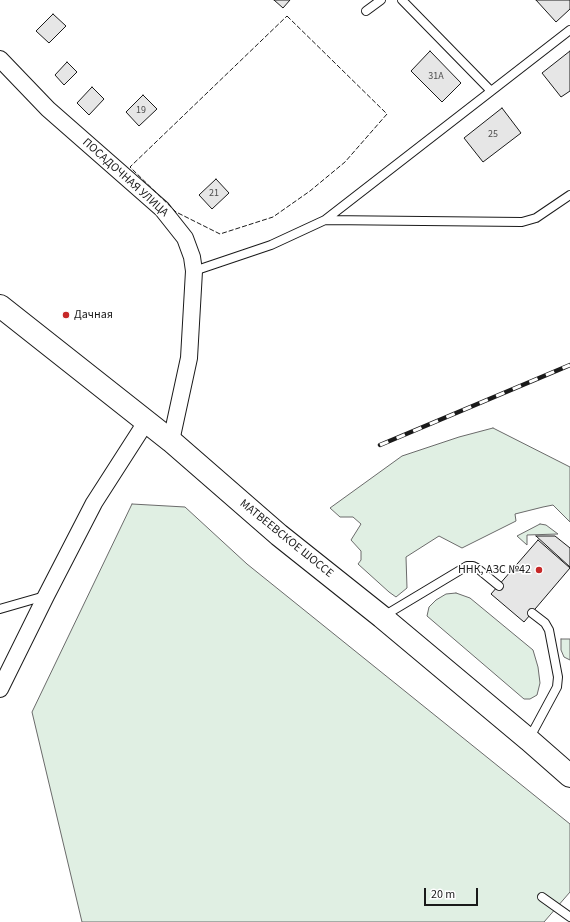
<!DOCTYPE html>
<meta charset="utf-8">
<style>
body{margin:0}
#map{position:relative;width:570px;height:922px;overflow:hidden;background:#fff;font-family:"Source Sans 3",sans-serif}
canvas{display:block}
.scale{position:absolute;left:424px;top:888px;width:54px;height:18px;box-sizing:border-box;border:2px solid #1a1a1a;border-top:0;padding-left:5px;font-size:12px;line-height:14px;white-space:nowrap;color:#1a1a1a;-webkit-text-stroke:3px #fff;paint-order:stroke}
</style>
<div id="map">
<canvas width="570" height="922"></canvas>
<div class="scale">20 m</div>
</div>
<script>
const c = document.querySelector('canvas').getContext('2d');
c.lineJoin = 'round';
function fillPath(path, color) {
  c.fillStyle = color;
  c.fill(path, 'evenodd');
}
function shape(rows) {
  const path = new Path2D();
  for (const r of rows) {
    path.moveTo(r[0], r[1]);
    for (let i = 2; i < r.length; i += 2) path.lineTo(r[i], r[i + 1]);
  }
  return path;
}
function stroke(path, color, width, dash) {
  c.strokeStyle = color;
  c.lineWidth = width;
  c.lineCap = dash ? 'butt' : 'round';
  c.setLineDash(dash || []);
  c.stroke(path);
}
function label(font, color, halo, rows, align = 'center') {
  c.font = font + ' "Source Sans 3",sans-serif';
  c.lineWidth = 3;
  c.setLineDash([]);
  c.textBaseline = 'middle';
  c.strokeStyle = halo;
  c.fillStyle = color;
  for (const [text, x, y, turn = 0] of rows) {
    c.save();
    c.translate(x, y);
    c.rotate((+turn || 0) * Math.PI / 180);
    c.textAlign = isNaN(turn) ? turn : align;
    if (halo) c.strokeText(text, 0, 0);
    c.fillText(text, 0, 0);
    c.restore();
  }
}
const green = shape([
 [493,428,570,467,570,522,553,505,543,507,515,514,516,521,462,548,439,536,406,557,407,588,396,597,389,592,358,564,361,560,361,551,351,540,361,524,353,517,340,517,330,508,402,456,459,437,493,428],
 [132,504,185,507,247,564,570,824,570,892,544,922,82,922,32,712,132,504],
 [540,524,546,525,558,534,527,535,527,545,517,536,540,524],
 [456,593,470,598,533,650,538,667,540,683,537,695,530,699,524,699,427,616,429,607,436,600,446,594,456,593],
 [561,639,570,639,570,660,564,657,561,650,561,639]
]);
const building = shape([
 [274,0,290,0,283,8,274,0],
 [536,0,570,0,570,9,556,22,536,0],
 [53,14,66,26,49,43,36,31,53,14],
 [430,51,461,83,442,102,411,71,430,51],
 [570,51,570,91,561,97,542,73,570,51],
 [67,62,77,72,64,85,55,75,67,62],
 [92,87,104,99,89,115,77,103,92,87],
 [143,95,157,109,139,126,126,112,143,95],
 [502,108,521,133,483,162,464,138,502,108],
 [216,179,229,193,212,209,199,195,216,179],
 [536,536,555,536,570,548,570,567,536,536],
 [538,540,570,568,524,622,491,594,538,540]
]);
const service = shape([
 [402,0,491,91],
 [366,11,381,0],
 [325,220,522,222,536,218,570,195],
 [194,271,271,245,325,220,570,30],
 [0,609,45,596],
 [382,617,467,566,473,566,477,568,499,586],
 [529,739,557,687,558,677,549,630,545,623,532,613],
 [542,897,570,917]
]);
const minor = shape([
 [0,59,48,109,162,209,185,238,192,257,194,271,189,358,171,441],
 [0,689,46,596,94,503,146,422]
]);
const secondary = shape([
 [0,306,171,441,279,535,382,617,529,740,570,776]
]);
const rail = shape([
 [380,445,570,365]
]);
const fence = shape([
 [287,16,387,114,345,162,310,191,273,217,220,234,176,212,130,167,287,16]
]);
const markers = [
 [66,315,4,"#c62828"],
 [539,570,4,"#c62828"]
];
const numberNames = [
 ["31А",436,77],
 ["19",141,111],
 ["25",493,135],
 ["21",214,194]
];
const streetNames = [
 ["ПОСАДОЧНАЯ УЛИЦА",125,178,42],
 ["МАТВЕЕВСКОЕ ШОССЕ",286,539,39]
];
const poiNames = [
 ["Дачная",74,315],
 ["ННК, АЗС №42",531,570,"right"]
];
fillPath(green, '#e0efe3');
stroke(green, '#6a6a6a', 1);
fillPath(building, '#e6e6e6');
stroke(building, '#1a1a1a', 1);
stroke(service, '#1a1a1a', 10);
stroke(minor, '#1a1a1a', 18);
stroke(secondary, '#1a1a1a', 24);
stroke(service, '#fff', 8);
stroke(minor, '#fff', 16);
stroke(secondary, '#fff', 22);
stroke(rail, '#1a1a1a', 4.5);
stroke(rail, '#fff', 3, [9]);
stroke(fence, '#1a1a1a', 1, [5, 2]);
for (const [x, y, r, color] of markers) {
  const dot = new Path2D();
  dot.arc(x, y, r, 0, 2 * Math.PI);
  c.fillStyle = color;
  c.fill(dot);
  stroke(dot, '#fff', 1.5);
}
label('10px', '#4d4d4d', null, numberNames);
label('12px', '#1a1a1a', '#fff', streetNames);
label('12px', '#1a1a1a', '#fff', poiNames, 'left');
</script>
